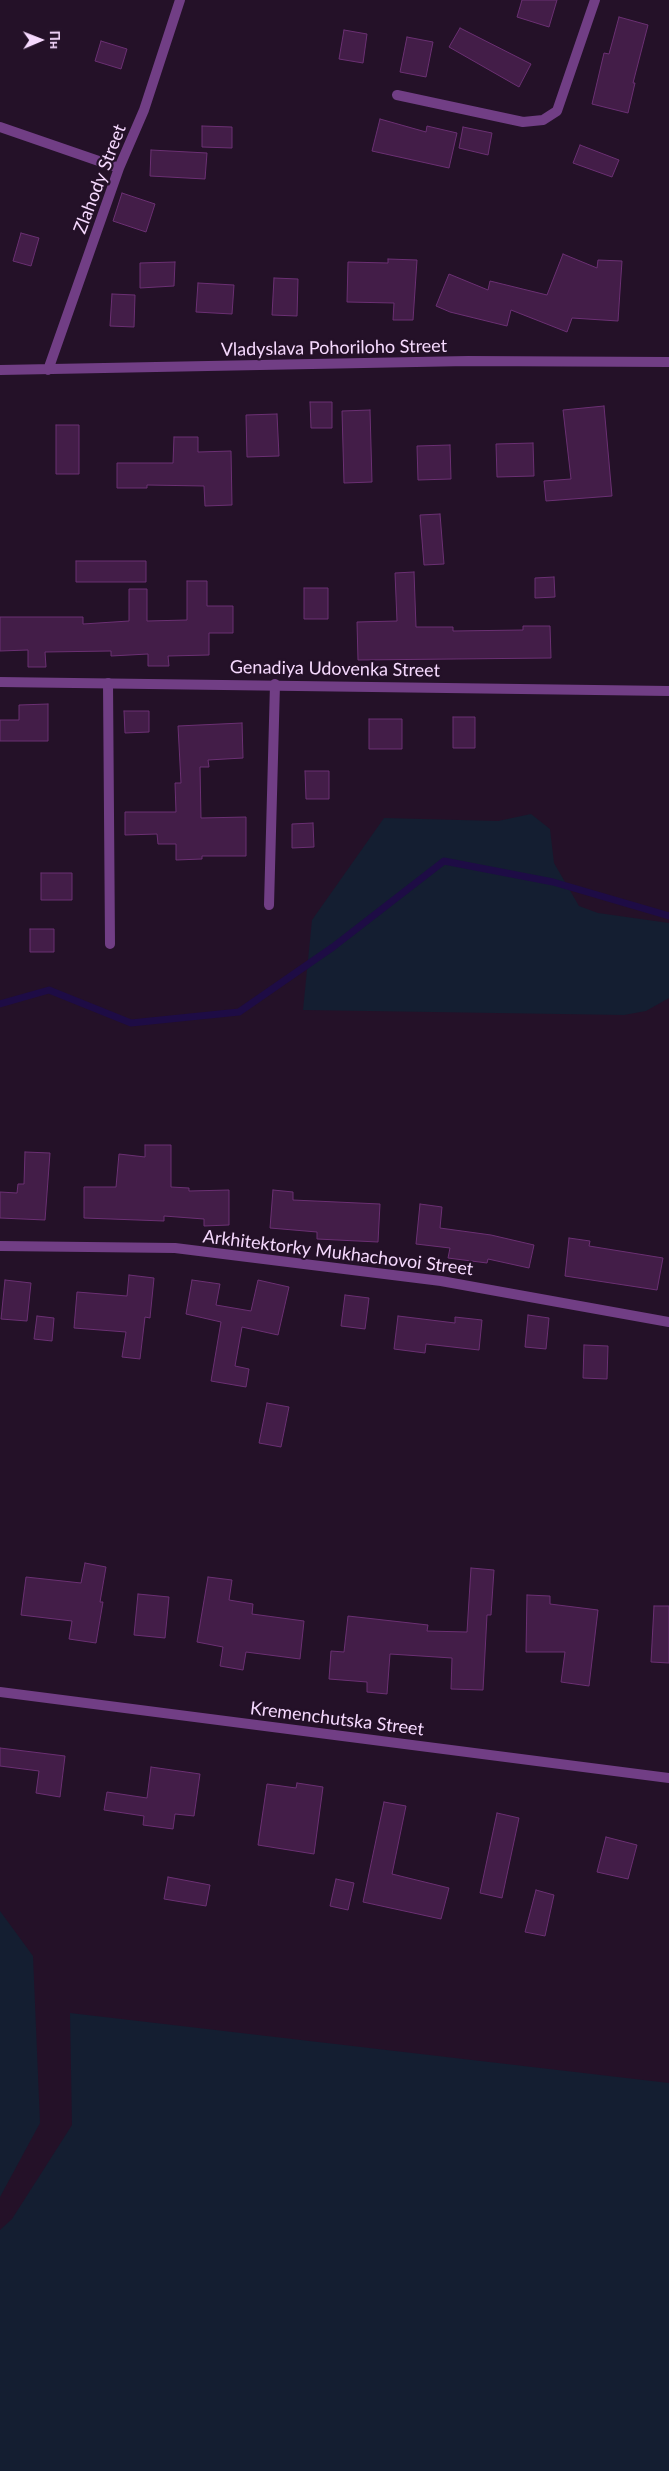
<!DOCTYPE html>
<meta charset="utf-8">
<style>
body{margin:0}
#map{position:relative;width:669px;height:2471px;overflow:hidden;background:#241128;font-family:Lato,sans-serif}
canvas{display:block}
.north{position:absolute;left:15px;top:15px;width:50px;height:50px;-webkit-text-stroke:4px #241128;paint-order:stroke;rotate:89deg;font-size:14px;font-weight:700;line-height:20px;text-align:center;color:#f6d9fe}
.north::after{content:'';display:block;margin:auto;width:18px;height:22px;background:#f6d9fe;clip-path:polygon(50% 0,100% 100%,50% 72%,0 100%)}
</style>
<div id="map">
<canvas width="669" height="2471"></canvas>
<div class="north">Пн</div>
</div>
<script>
const c = document.querySelector('canvas').getContext('2d');
c.lineJoin = 'round';
function fillPath(path, color) {
  c.fillStyle = color;
  c.fill(path, 'evenodd');
}
function shape(rows) {
  const path = new Path2D();
  for (const r of rows) {
    path.moveTo(r[0], r[1]);
    for (let i = 2; i < r.length; i += 2) path.lineTo(r[i], r[i + 1]);
  }
  return path;
}
function stroke(path, color, width, dash) {
  c.strokeStyle = color;
  c.lineWidth = width;
  c.lineCap = dash ? 'butt' : 'round';
  c.setLineDash(dash || []);
  c.stroke(path);
}
function label(font, color, halo, rows, align = 'center') {
  c.font = font + ' Lato,sans-serif';
  c.lineWidth = 4.5;
  c.setLineDash([]);
  c.textBaseline = 'middle';
  c.strokeStyle = halo;
  c.fillStyle = color;
  for (const [text, x, y, turn = 0] of rows) {
    c.save();
    c.translate(x, y);
    c.rotate((+turn || 0) * Math.PI / 180);
    c.textAlign = isNaN(turn) ? turn : align;
    if (halo) c.strokeText(text, 0, 0);
    c.fillText(text, 0, 0);
    c.restore();
  }
}
const green = shape([
 [531,814,550,829,554,863,579,906,598,913,669,923,669,998,646,1011,624,1015,303,1010,312,920,384,818,498,821],
 [0,1911,33,1956,40,2123,0,2197],
 [70,2013,669,2083,669,2471,0,2471,0,2230,12,2219,72,2125]
]);
const stream = shape([
 [0,1004,49,990,131,1023,239,1012,333,947,444,861,553,882,669,916]
]);
const building = shape([
 [522,0,557,0,549,27,517,17,522,0],
 [619,17,648,25,633,83,635,83,628,113,592,104,604,53,609,54,619,17],
 [460,28,531,64,519,87,449,47,460,28],
 [344,30,367,34,363,63,339,59,344,30],
 [407,37,433,42,426,77,400,72,407,37],
 [101,41,127,49,121,69,95,61,101,41],
 [380,119,426,132,427,126,457,133,449,168,372,151,380,119],
 [202,126,232,127,232,148,202,147,202,126],
 [463,127,492,133,488,155,459,148,463,127],
 [580,145,619,160,612,177,573,163,580,145],
 [151,150,207,153,205,179,150,176,151,150],
 [122,193,155,204,146,232,113,221,122,193],
 [21,233,39,238,31,266,13,261,21,233],
 [563,254,597,268,598,260,622,261,618,321,572,318,567,332,511,310,507,326,450,312,436,306,449,274,488,290,490,281,547,295,563,254],
 [388,259,417,260,413,320,393,320,394,303,347,302,348,262,388,263,388,259],
 [175,262,174,286,140,288,140,263,175,262],
 [274,278,298,279,297,316,272,315,274,278],
 [198,283,234,285,232,314,196,312,198,283],
 [112,294,135,295,134,327,110,326,112,294],
 [310,402,332,402,332,428,311,428,310,402],
 [604,406,612,496,546,501,544,481,571,479,563,410,604,406],
 [370,410,372,482,344,483,342,411,370,410],
 [277,414,279,456,247,457,246,415,277,414],
 [56,425,79,425,79,474,56,474,56,425],
 [174,437,198,437,198,452,231,451,232,505,205,506,204,486,147,485,147,488,117,488,117,463,173,463,174,437],
 [533,443,534,476,497,477,496,444,533,443],
 [450,445,451,479,418,480,417,446,450,445],
 [440,514,444,564,424,565,420,515,440,514],
 [76,561,146,561,146,582,76,582,76,561],
 [414,572,416,627,453,627,453,631,523,630,523,626,550,626,551,658,358,660,357,622,397,621,395,573,414,572],
 [554,577,555,597,535,598,535,578,554,577],
 [187,581,207,581,207,606,233,606,233,633,209,633,209,655,168,656,169,666,148,666,148,654,111,656,111,651,45,652,46,667,28,667,28,650,0,651,0,617,83,617,83,624,129,621,129,589,147,589,147,621,187,620,187,581],
 [304,588,328,588,328,619,304,619,304,588],
 [48,704,48,741,0,741,0,720,19,720,19,705,48,704],
 [124,711,149,711,149,732,125,733,124,711],
 [453,717,475,717,475,748,453,748,453,717],
 [369,719,402,719,402,749,369,749,369,719],
 [242,723,243,758,208,760,209,767,200,767,201,818,246,817,246,856,202,856,202,859,176,860,176,844,158,844,157,834,125,835,125,812,176,812,175,783,181,783,178,726,242,723],
 [305,771,329,771,329,799,306,799,305,771],
 [313,823,314,847,292,848,292,824,313,823],
 [41,873,72,873,72,900,41,900,41,873],
 [30,929,54,929,54,952,30,952,30,929],
 [145,1145,171,1145,171,1187,189,1188,189,1191,229,1190,229,1225,204,1226,204,1219,164,1216,164,1221,84,1218,84,1187,116,1187,119,1154,145,1157,145,1145],
 [25,1152,50,1153,45,1220,0,1218,0,1192,17,1193,18,1184,24,1184,25,1152],
 [273,1190,293,1192,293,1200,380,1204,378,1242,317,1239,317,1232,270,1228,273,1190],
 [420,1204,442,1207,440,1228,491,1235,534,1245,529,1268,488,1259,487,1263,448,1258,450,1248,416,1244,420,1204],
 [569,1238,590,1241,589,1246,663,1258,657,1290,565,1276,569,1238],
 [129,1275,154,1278,150,1318,145,1317,140,1359,122,1357,126,1332,74,1328,77,1292,127,1296,129,1275],
 [5,1280,31,1283,27,1321,1,1319,5,1280],
 [192,1280,220,1284,216,1305,251,1311,258,1280,289,1287,278,1335,242,1327,235,1366,249,1369,246,1387,211,1381,221,1322,186,1314,192,1280],
 [345,1295,369,1298,365,1329,341,1326,345,1295],
 [528,1315,549,1318,546,1349,525,1347,528,1315],
 [37,1316,54,1318,52,1341,34,1339,37,1316],
 [398,1316,455,1323,455,1317,482,1320,479,1350,426,1344,425,1353,394,1349,398,1316],
 [584,1345,608,1346,607,1379,583,1378,584,1345],
 [267,1403,289,1407,281,1447,259,1443,267,1403],
 [85,1563,106,1567,100,1602,103,1602,96,1643,69,1639,72,1621,21,1615,26,1577,81,1583,85,1563],
 [471,1568,494,1570,491,1615,487,1615,483,1690,451,1689,452,1658,390,1654,387,1694,367,1692,367,1682,329,1679,331,1651,344,1652,348,1616,428,1625,427,1631,467,1632,471,1568],
 [208,1577,232,1580,229,1600,253,1604,252,1614,304,1621,300,1659,246,1652,243,1670,220,1666,223,1647,197,1642,208,1577],
 [138,1594,169,1597,165,1638,134,1635,138,1594],
 [527,1595,550,1596,550,1604,598,1610,589,1686,561,1682,565,1652,526,1652,527,1595],
 [654,1606,669,1606,669,1663,651,1662,654,1606],
 [0,1748,65,1756,60,1797,36,1793,39,1771,0,1766,0,1748],
 [151,1767,200,1774,194,1816,175,1814,173,1829,143,1825,144,1816,104,1810,107,1792,147,1798,151,1767],
 [297,1783,323,1787,314,1854,258,1845,267,1784,296,1788,297,1783],
 [384,1802,406,1806,392,1874,449,1888,441,1919,363,1902,384,1802],
 [497,1813,519,1818,502,1898,480,1893,497,1813],
 [606,1837,637,1845,628,1879,597,1872,606,1837],
 [168,1877,210,1885,206,1906,164,1899,168,1877],
 [336,1879,354,1883,348,1910,330,1906,336,1879],
 [536,1890,554,1895,545,1936,525,1932,536,1890]
]);
const service = shape([
 [108,683,110,944],
 [269,905,275,684]
]);
const minor = shape([
 [397,95,523,122,543,120,557,111,595,0],
 [0,127,119,168],
 [0,370,468,361,669,362],
 [48,370,119,168,144,110,180,0],
 [0,682,669,691],
 [0,1246,175,1248,441,1281,669,1322]
]);
const tertiary = shape([
 [0,1692,669,1778]
]);
const streetNames = [
 ["Zlahody Street",100,179,-69],
 ["Vladyslava Pohoriloho Street",334,348,-1],
 ["Genadiya Udovenka Street",335,669,1],
 ["Arkhitektorky Mukhachovoi Street",338,1253,7],
 ["Kremenchutska Street",337,1719,7]
];
fillPath(green, '#141e31');
stroke(stream, '#1e0c45', 7);
fillPath(building, '#431d48');
stroke(building, '#6b3073', 1);
stroke(service, '#713e85', 10);
stroke(minor, '#713e85', 10);
stroke(tertiary, '#713e85', 10);
label('18px', '#f6d9fe', '#241128', streetNames);
</script>
